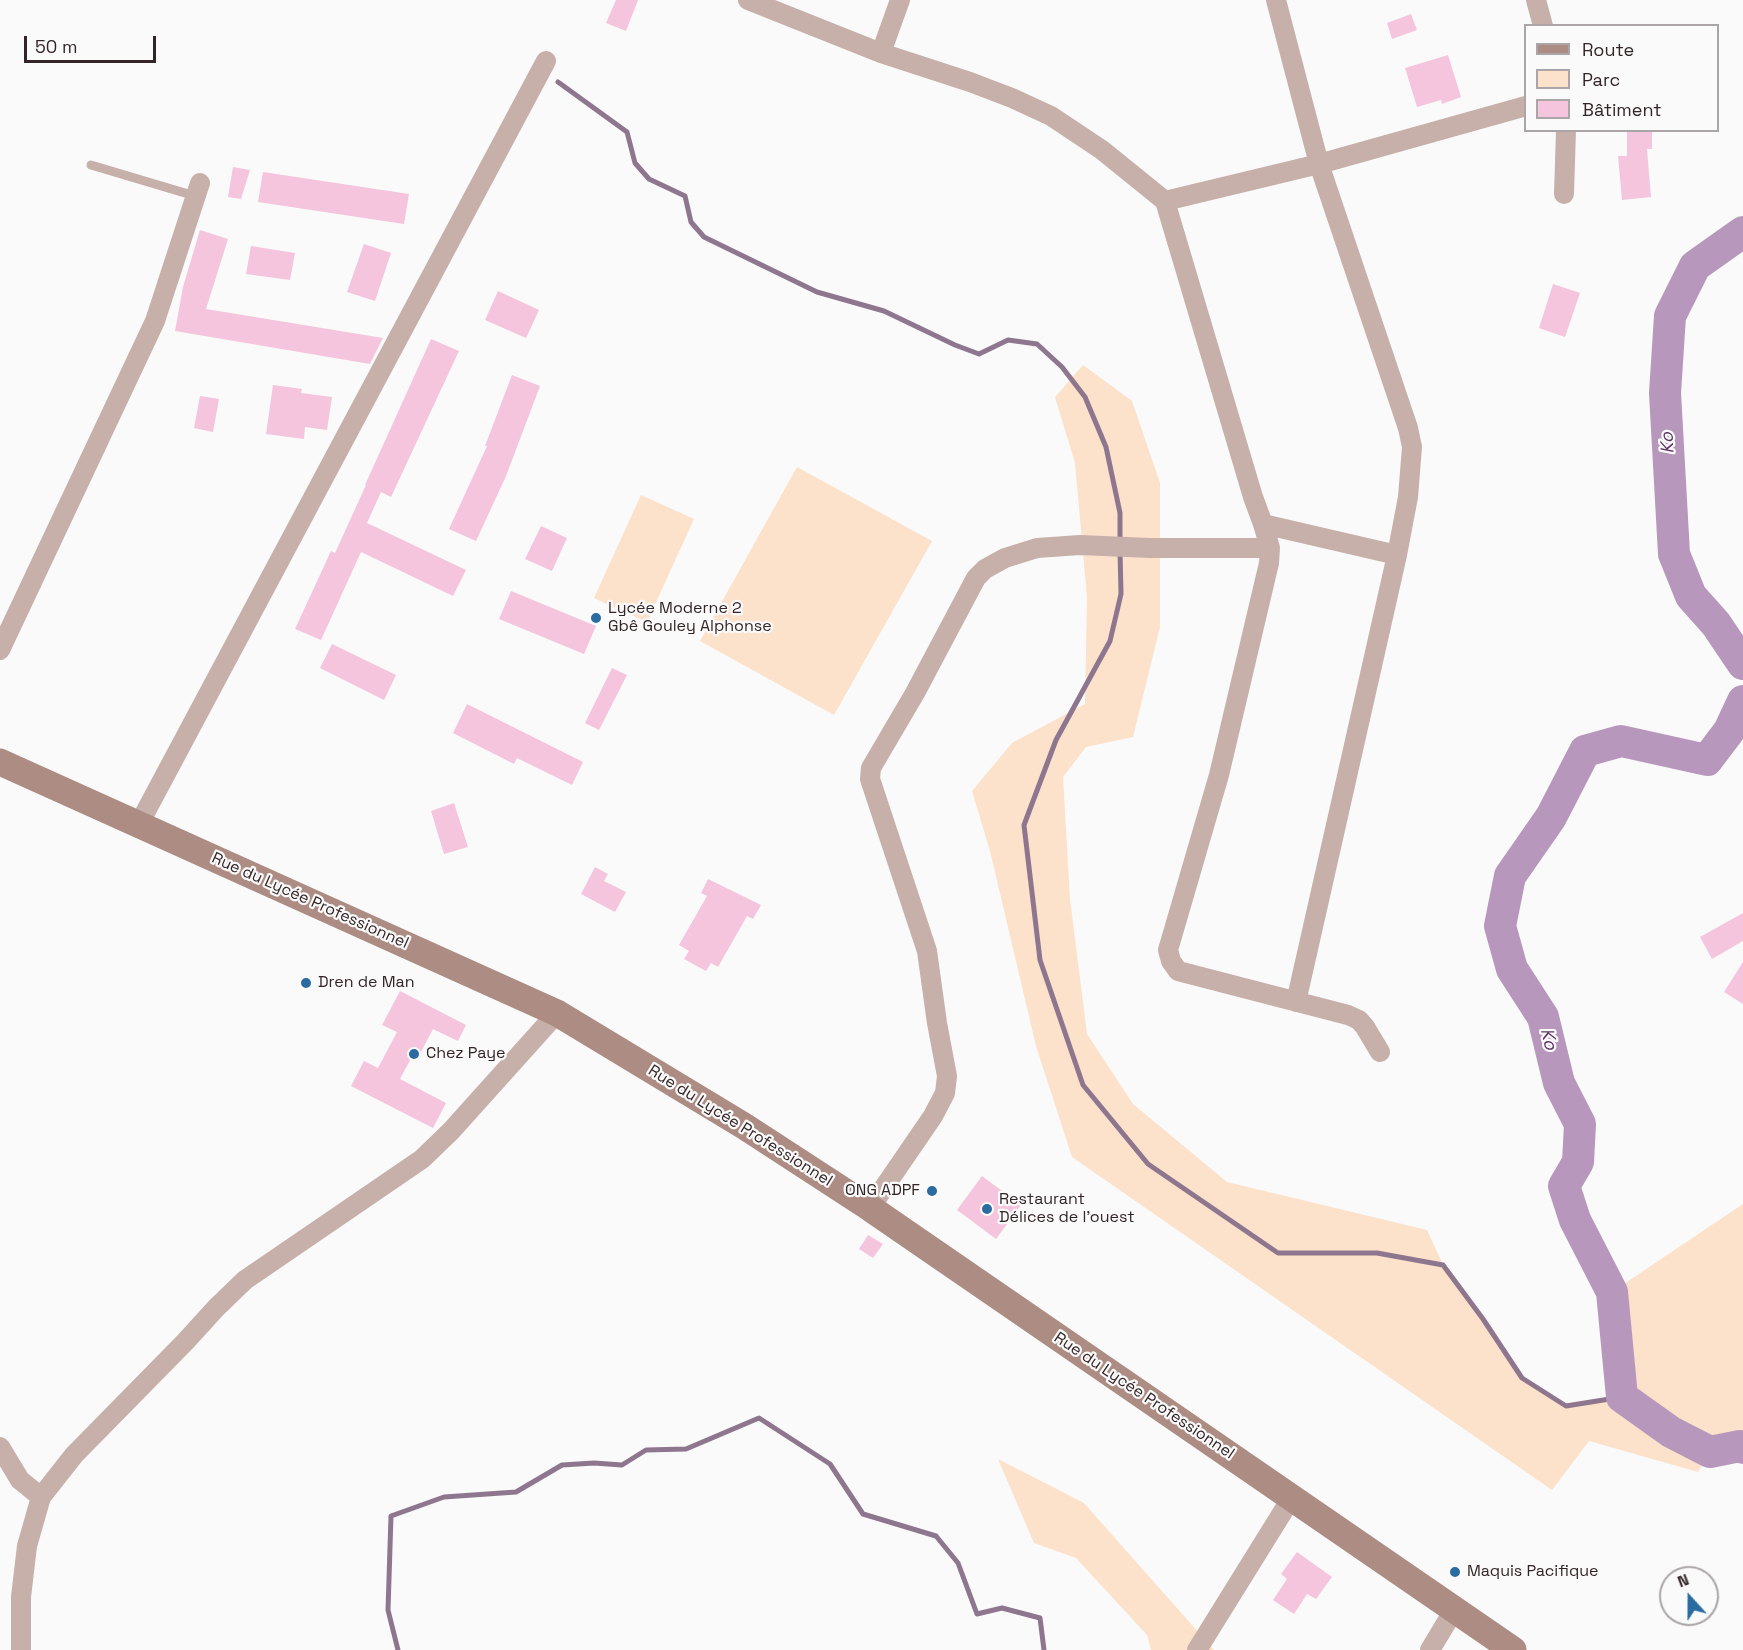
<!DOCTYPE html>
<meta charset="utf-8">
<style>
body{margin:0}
#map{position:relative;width:1743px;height:1650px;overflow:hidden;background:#fafafa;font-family:"Space Grotesk",sans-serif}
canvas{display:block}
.legend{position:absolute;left:1524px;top:24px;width:195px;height:108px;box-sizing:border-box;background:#fafafa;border:2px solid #aaa5a6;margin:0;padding:8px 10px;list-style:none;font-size:18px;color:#332527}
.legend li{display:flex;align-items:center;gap:12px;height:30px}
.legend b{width:30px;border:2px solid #aaa5a6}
.north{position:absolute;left:1659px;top:1566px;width:60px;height:60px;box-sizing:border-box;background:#fafafa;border:2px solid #aaa5a6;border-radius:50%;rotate:339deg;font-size:16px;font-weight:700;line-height:24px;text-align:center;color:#332527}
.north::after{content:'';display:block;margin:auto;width:21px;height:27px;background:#2a6ba1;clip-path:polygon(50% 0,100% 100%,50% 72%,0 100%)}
.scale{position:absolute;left:24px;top:36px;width:132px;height:27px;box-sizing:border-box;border:3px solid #332527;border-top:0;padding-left:8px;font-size:18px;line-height:21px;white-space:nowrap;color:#332527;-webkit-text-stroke:4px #fafafa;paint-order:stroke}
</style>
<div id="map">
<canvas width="1743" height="1650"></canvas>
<ul class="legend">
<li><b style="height:8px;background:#ad8d83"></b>Route</li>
<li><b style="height:16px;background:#fce1cb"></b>Parc</li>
<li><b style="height:16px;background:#f4c5dd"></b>Bâtiment</li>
</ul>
<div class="north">N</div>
<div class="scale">50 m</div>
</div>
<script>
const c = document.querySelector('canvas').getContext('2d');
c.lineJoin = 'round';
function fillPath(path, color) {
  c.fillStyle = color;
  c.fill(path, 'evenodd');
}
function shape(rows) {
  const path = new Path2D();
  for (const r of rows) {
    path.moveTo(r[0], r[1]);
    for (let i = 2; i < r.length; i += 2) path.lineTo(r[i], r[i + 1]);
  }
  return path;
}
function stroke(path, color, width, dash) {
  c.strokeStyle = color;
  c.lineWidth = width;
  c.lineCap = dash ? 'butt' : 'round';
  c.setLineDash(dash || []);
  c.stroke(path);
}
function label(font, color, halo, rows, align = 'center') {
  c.font = font + ' "Space Grotesk",sans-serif';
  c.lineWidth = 4.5;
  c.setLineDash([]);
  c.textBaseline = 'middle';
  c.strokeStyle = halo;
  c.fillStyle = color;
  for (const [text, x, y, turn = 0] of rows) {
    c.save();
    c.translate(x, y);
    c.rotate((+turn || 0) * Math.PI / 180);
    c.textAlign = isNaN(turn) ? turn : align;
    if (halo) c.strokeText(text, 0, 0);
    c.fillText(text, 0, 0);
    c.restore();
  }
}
const green = shape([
 [1083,365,1132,401,1160,483,1160,627,1133,737,1086,747,1063,777,1070,899,1087,1034,1133,1104,1227,1182,1427,1230,1443,1265,1483,1319,1522,1378,1566,1406,1622,1397,1612,1292,1743,1204,1743,1448,1740,1446,1710,1452,1698,1472,1589,1441,1552,1490,1072,1157,1036,1046,990,851,972,791,1012,743,1085,704,1087,597,1075,463,1055,397],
 [797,467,932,541,834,715,700,641],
 [641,495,694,519,647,622,594,598],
 [998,1459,1084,1503,1214,1650,1151,1650,1147,1635,1076,1558,1034,1543]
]);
const stream = shape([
 [558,82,627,132,635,163,649,179,685,196,691,222,704,237,817,292,884,311,955,345,979,354,1008,340,1037,344,1062,367,1085,397,1106,447,1120,513,1120,542],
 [1120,551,1121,594,1110,641,1056,740,1024,825,1040,960,1083,1085,1148,1164,1278,1253,1377,1253,1443,1265,1483,1319,1522,1378,1566,1406,1622,1397],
 [398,1650,388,1610,391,1516,444,1497,516,1492,562,1465,594,1463,622,1465,646,1450,686,1449,759,1418,830,1464,863,1514,936,1536,958,1563,977,1614,1002,1608,1040,1618,1044,1650]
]);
const river = shape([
 [1743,232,1695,266,1670,316,1665,393,1674,554,1691,596,1716,624,1743,664],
 [1743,701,1729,731,1707,760,1621,741,1585,751,1551,817,1510,876,1500,926,1512,969,1543,1017,1559,1083,1580,1124,1578,1162,1564,1186,1575,1220,1612,1292,1622,1397,1671,1432,1710,1452,1740,1446,1743,1448]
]);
const building = shape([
 [616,0,638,0,626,31,606,23],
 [1411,14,1417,30,1392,39,1387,23],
 [1448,55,1461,97,1442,104,1441,100,1417,107,1405,68],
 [1627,130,1652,130,1652,149,1647,149,1651,197,1622,200,1618,156,1627,156],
 [233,167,250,170,241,199,228,197],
 [263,172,409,194,404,224,258,202],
 [200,230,228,239,206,309,383,338,370,364,175,331,183,287],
 [364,244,391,253,375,301,347,292],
 [251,246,295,253,290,280,246,274],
 [1553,284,1580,293,1565,337,1539,328],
 [498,291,539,310,526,338,485,320],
 [431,339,459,351,391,497,381,492,367,523,466,570,453,596,361,552,321,640,295,629,331,551,335,553,366,485,365,485],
 [512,375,540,386,506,476,476,541,449,529,487,446,485,446],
 [273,385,302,389,301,393,332,397,327,430,305,427,304,439,266,434],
 [200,396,219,399,213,432,194,428],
 [541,526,567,538,552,571,525,559],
 [511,591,596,626,584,654,499,619],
 [332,644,396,675,384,700,320,668],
 [612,668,627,675,599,730,585,723],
 [467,704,583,762,572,785,517,758,514,764,453,733],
 [454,803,468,847,444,854,431,811],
 [595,867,608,874,604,881,626,892,615,912,581,894],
 [708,879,761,905,753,919,747,916,718,967,711,963,706,971,684,959,689,951,679,945,707,896,701,893],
 [1743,913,1743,941,1712,959,1700,937],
 [1743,962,1743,1004,1724,992],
 [400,991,466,1025,458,1041,433,1029,421,1052,416,1049,400,1079,446,1103,433,1128,351,1086,364,1061,378,1068,397,1032,382,1025],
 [982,1176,1021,1205,996,1239,957,1210],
 [868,1235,883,1244,873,1258,859,1249],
 [1297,1552,1332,1577,1316,1599,1307,1594,1294,1614,1273,1600,1287,1579,1281,1574]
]);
const service = shape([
 [91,165,195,196]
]);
const minor = shape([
 [748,0,881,53,970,82,1012,98,1051,116,1102,150,1165,201,1253,497,1263,524,1270,548,1269,563,1219,775,1168,950,1171,961,1178,971,1348,1015,1359,1020,1365,1027,1380,1052],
 [1276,0,1319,164,1408,428,1412,447,1408,497,1397,555,1296,1002],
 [1536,0,1543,26],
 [881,53,900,0],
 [1564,194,1566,130],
 [1165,201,1319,164,1526,106],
 [1263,524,1397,555],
 [0,650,155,321,200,183],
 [139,824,546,61],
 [870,1208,933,1116,945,1093,947,1076,937,1023,927,951,870,779,871,768,915,693,976,578,985,569,1005,558,1037,548,1080,545,1150,548,1270,548],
 [0,1447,20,1480,41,1497],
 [21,1650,21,1597,27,1546,41,1497,74,1455,186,1341,216,1308,245,1280,422,1159,451,1131,557,1013],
 [1197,1650,1292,1497],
 [1430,1650,1454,1610]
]);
const secondary = shape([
 [0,762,557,1013,744,1126,870,1208,1513,1650]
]);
const markers = [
 [596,618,6,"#2a6ba1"],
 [306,983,6,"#2a6ba1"],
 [414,1054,6,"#2a6ba1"],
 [932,1191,6,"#2a6ba1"],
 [987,1209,6,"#2a6ba1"],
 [1455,1572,6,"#2a6ba1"]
];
const poiNames = [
 ["Lycée Moderne 2",608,609],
 ["Gbê Gouley Alphonse",608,627],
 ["Dren de Man",318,983],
 ["Chez Paye",426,1054],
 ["ONG ADPF",920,1191,"right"],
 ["Restaurant",999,1200],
 ["Délices de l'ouest",999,1218],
 ["Maquis Pacifique",1467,1572]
];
const streetNames = [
 ["Rue du Lycée Professionnel",310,901,24],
 ["Rue du Lycée Professionnel",740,1126,32],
 ["Rue du Lycée Professionnel",1144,1396,34]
];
const waterNames = [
 ["Ko",1668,443,-93],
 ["Ko",1548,1039,76]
];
fillPath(green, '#fce1cb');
stroke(stream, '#8f768f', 5);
stroke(river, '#b798bc', 32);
fillPath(building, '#f4c5dd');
stroke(service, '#c7b0aa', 9);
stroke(minor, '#c7b0aa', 20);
stroke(secondary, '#ad8d83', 27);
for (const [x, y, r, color] of markers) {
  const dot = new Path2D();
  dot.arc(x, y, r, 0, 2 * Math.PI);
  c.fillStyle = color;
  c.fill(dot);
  stroke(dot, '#fafafa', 2);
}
label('16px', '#332527', '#fafafa', poiNames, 'left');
label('16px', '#332527', '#fafafa', streetNames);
label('italic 18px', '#5e3565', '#fafafa', waterNames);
</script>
